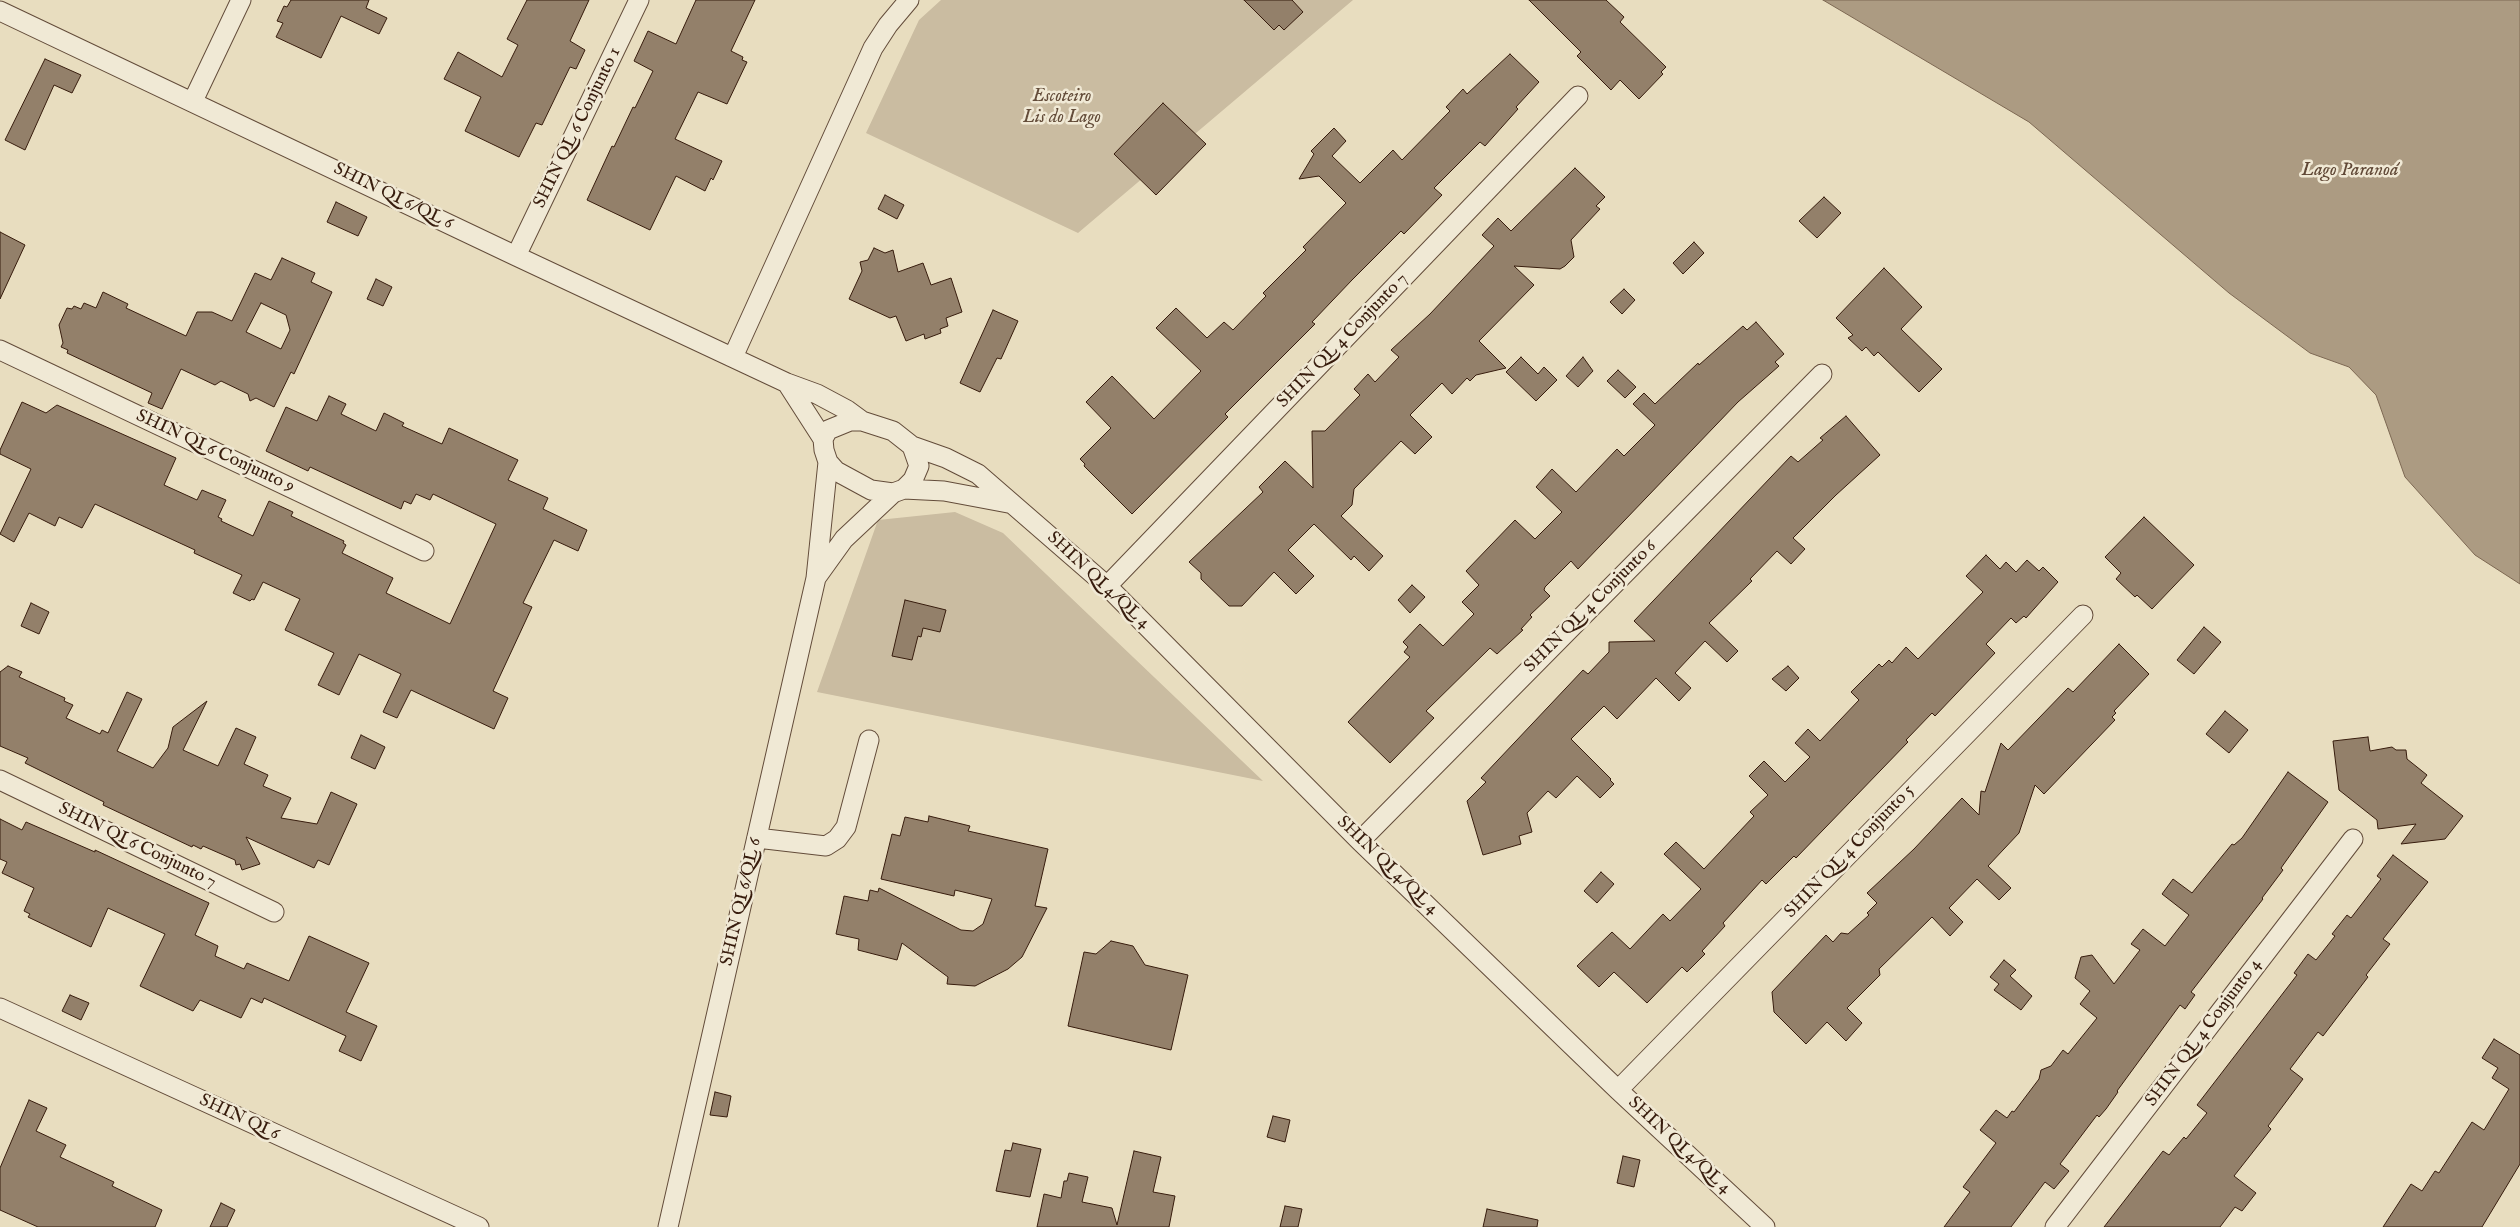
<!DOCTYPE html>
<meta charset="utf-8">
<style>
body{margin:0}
canvas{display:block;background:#e8ddbf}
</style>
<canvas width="2520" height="1227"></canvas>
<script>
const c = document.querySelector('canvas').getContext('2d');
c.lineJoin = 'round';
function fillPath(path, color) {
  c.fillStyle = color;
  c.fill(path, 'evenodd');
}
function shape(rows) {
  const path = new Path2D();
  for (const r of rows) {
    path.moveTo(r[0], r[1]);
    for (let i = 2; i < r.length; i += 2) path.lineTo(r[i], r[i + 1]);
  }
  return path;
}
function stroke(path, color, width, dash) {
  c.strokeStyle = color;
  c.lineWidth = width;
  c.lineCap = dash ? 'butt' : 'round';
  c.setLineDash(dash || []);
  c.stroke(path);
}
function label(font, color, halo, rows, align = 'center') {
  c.font = font + ' "IM FELL English",serif';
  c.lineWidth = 5;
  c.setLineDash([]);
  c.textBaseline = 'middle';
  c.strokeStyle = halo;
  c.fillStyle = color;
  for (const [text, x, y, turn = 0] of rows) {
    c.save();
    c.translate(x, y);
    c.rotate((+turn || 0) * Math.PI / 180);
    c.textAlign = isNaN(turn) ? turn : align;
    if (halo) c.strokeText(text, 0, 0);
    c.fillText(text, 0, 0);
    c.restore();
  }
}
const green = shape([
 [941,0,1353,0,1078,233,866,133,919,20],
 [955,512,1003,533,1263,781,817,692,878,520]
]);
const water = shape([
 [1823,0,2520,0,2520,584,2475,555,2405,477,2376,395,2349,367,2310,353,2229,293,2029,122,1823,0]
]);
const building = shape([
 [291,0,369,0,366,8,387,18,379,34,341,16,321,58,276,37,283,23,277,21,284,6,287,7,291,0],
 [527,0,589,0,570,41,585,50,576,69,570,67,542,125,536,123,519,157,465,131,481,97,444,79,458,52,502,77,518,45,507,39,527,0],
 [696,0,755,0,731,51,743,57,742,60,747,62,727,104,698,92,675,139,722,161,713,180,711,178,705,191,676,176,650,230,587,200,612,146,614,147,633,107,635,108,653,71,634,61,648,31,676,44,696,0],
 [1244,0,1292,0,1303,12,1284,30,1279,25,1274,30,1244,0],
 [1529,0,1606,0,1624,17,1620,22,1666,67,1661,72,1663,74,1639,99,1620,80,1611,90,1577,56,1581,52,1529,0],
 [1510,54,1539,82,1516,107,1518,109,1485,146,1480,142,1434,188,1442,195,1404,234,1401,231,1352,280,1312,322,1315,324,1225,414,1228,417,1132,514,1084,466,1085,464,1080,459,1111,428,1086,402,1112,376,1154,419,1201,371,1156,328,1176,308,1207,338,1224,322,1233,330,1266,296,1263,293,1306,250,1303,247,1346,203,1319,176,1299,179,1314,154,1311,151,1334,128,1346,141,1332,156,1360,183,1393,150,1402,160,1450,111,1446,107,1463,89,1467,94,1510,54],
 [45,59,81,75,72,93,54,85,25,150,5,140,45,59],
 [1163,103,1206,144,1156,195,1114,154,1163,103],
 [1575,168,1605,197,1596,206,1600,209,1571,240,1574,257,1565,266,1560,269,1514,266,1534,285,1479,341,1506,368,1476,375,1470,381,1467,378,1452,394,1442,383,1410,415,1432,437,1415,454,1401,441,1354,489,1352,505,1341,516,1383,556,1369,571,1354,556,1351,560,1314,524,1288,550,1314,576,1296,594,1274,572,1242,606,1229,606,1201,579,1201,573,1189,562,1263,492,1259,487,1285,461,1313,488,1312,431,1325,431,1360,395,1354,389,1368,374,1375,382,1399,357,1391,350,1430,314,1494,246,1482,235,1498,218,1511,231,1575,168],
 [885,195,904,205,897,219,878,209,885,195],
 [1824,197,1841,213,1817,238,1799,221,1824,197],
 [336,202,367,217,358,236,327,222,336,202],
 [0,232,25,245,0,299,0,232],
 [1694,242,1704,253,1683,274,1673,263,1694,242],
 [874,248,885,253,893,250,898,272,923,263,931,285,951,278,962,312,946,318,948,326,940,329,941,333,925,339,924,334,906,341,896,316,890,318,849,299,862,271,860,262,868,260,874,248],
 [282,258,315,273,311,282,332,292,294,374,291,372,274,407,256,398,250,401,248,394,221,381,215,385,181,369,162,409,148,403,152,393,67,353,68,350,61,347,63,343,59,325,67,308,72,309,74,306,81,309,84,303,96,308,103,292,128,304,126,308,186,336,197,312,212,312,232,321,255,273,271,280,282,258],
 [261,303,286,315,290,330,281,349,246,332,261,303],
 [1884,268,1922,307,1901,329,1942,369,1919,392,1878,352,1874,356,1866,347,1862,351,1848,338,1853,335,1836,318,1884,268],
 [376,279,392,287,383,306,367,299,376,279],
 [1624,289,1635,300,1622,314,1610,302,1624,289],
 [993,310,1018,321,1001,359,997,358,980,392,960,383,993,310],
 [1756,322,1784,354,1775,362,1779,366,1738,402,1578,569,1571,561,1545,587,1544,590,1550,596,1530,615,1532,617,1521,629,1523,630,1497,654,1490,648,1426,711,1434,718,1390,763,1348,722,1410,657,1404,652,1408,647,1403,642,1420,624,1443,646,1474,614,1462,602,1479,585,1466,571,1515,520,1535,539,1562,512,1536,487,1552,469,1576,492,1617,449,1624,456,1655,425,1633,404,1644,393,1655,404,1698,363,1699,365,1743,326,1747,330,1756,322],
 [1521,357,1538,374,1544,367,1557,380,1536,401,1506,372,1521,357],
 [1583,357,1593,371,1578,387,1566,376,1583,357],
 [1618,370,1636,387,1625,398,1607,381,1618,370],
 [329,396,346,404,341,414,376,431,384,413,404,423,402,426,442,444,449,428,518,460,508,480,548,498,543,509,587,530,578,551,554,540,523,603,532,607,493,691,508,698,494,729,411,690,397,718,383,712,401,674,359,654,339,695,318,685,334,653,285,630,300,599,263,582,254,600,252,599,250,601,233,593,242,575,194,553,195,550,95,504,82,528,59,517,55,526,29,513,14,542,0,534,31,469,0,454,0,450,22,402,46,413,57,405,176,458,164,485,197,500,202,490,226,500,218,517,222,519,221,521,253,536,269,501,293,512,291,516,344,541,343,543,346,545,342,553,393,578,386,593,450,624,496,524,433,494,430,500,416,494,411,504,404,501,401,509,310,467,308,471,266,451,286,407,317,421,329,396],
 [1846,416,1880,455,1836,495,1793,538,1805,549,1791,564,1777,551,1750,579,1752,581,1709,623,1738,651,1727,662,1705,641,1675,673,1691,688,1679,701,1656,678,1617,719,1604,706,1571,739,1611,779,1610,780,1614,784,1600,798,1577,776,1556,798,1548,791,1527,813,1532,832,1519,836,1521,844,1483,855,1467,801,1486,782,1481,778,1583,670,1588,674,1609,652,1609,642,1655,641,1634,621,1791,456,1798,462,1823,440,1820,438,1846,416],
 [2144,517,2194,565,2152,609,2137,595,2135,597,2116,579,2121,573,2105,557,2144,517],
 [1986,555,2000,569,2006,562,2016,572,2027,560,2039,571,2043,567,2058,582,2026,618,2024,616,2016,623,2011,618,1986,644,1995,653,1935,716,1932,713,1906,740,1908,742,1796,858,1794,856,1766,884,1762,880,1723,923,1725,926,1702,951,1705,954,1687,972,1682,967,1647,1003,1614,972,1599,987,1577,966,1612,932,1630,949,1663,914,1670,921,1701,889,1664,854,1676,842,1704,869,1754,816,1750,812,1768,795,1749,776,1764,761,1785,782,1810,757,1795,743,1808,729,1820,741,1859,700,1851,692,1879,664,1882,667,1889,660,1892,663,1906,647,1918,659,1983,592,1966,576,1986,555],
 [1412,585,1425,597,1410,613,1398,600,1412,585],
 [905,600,946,610,940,632,923,628,921,637,918,636,912,660,892,656,905,600],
 [31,603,49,612,39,634,21,626,31,603],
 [2204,627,2221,642,2194,674,2177,660,2204,627],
 [2119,644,2149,674,2114,711,2116,713,2112,717,2115,720,2044,794,2035,785,2019,833,1988,866,2011,888,1999,900,1977,879,1949,908,1963,922,1950,936,1932,917,1879,969,1880,975,1847,1008,1862,1023,1846,1041,1827,1022,1806,1044,1774,1012,1772,992,1826,935,1833,942,1841,933,1848,934,1869,915,1867,913,1877,903,1867,893,1914,849,1962,798,1979,815,1981,791,1985,792,2001,743,2008,750,2068,688,2073,692,2119,644],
 [8,666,22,672,19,677,65,698,64,701,73,705,66,718,100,734,102,730,108,733,127,692,142,699,117,751,153,768,168,748,173,727,207,701,183,750,218,766,236,728,256,737,244,764,268,775,263,786,291,798,281,818,317,824,331,792,357,804,329,865,318,860,314,868,246,837,260,864,242,870,240,864,236,865,235,860,203,846,201,849,193,845,192,847,103,805,104,802,25,763,28,758,0,746,0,672,8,666],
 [1788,666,1799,678,1786,691,1772,679,1788,666],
 [2225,711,2248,730,2229,753,2206,734,2225,711],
 [361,735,385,747,375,769,351,758,361,735],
 [2368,737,2370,751,2392,747,2396,750,2406,750,2407,759,2427,775,2421,783,2463,816,2445,839,2401,844,2416,824,2378,829,2377,820,2339,790,2333,741,2368,737],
 [2288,772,2328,802,2281,868,2283,870,2262,898,2263,899,2191,992,2195,995,2185,1009,2180,1005,2117,1091,2118,1092,2106,1109,2099,1117,2097,1115,2060,1164,2069,1171,2054,1189,2045,1182,2011,1227,1944,1227,1970,1192,1963,1187,1996,1143,1980,1130,1996,1110,2007,1118,2012,1111,2014,1112,2039,1079,2041,1070,2051,1066,2063,1050,2068,1054,2097,1018,2080,1004,2090,991,2075,978,2081,957,2092,955,2114,984,2140,950,2131,944,2143,929,2165,946,2189,915,2162,894,2173,879,2192,893,2232,844,2234,845,2242,838,2288,772],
 [929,816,970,826,968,831,1048,849,1035,906,1047,908,1022,957,1008,969,975,986,947,984,948,977,902,943,897,960,858,950,859,939,836,934,844,896,868,901,870,890,878,892,879,888,961,930,973,931,983,924,992,899,955,890,954,896,881,879,892,834,900,836,905,817,928,822,929,816],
 [0,819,22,830,26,822,95,852,95,850,209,903,195,935,218,946,215,956,244,969,247,963,289,981,309,936,369,963,346,1012,377,1026,361,1061,339,1051,346,1036,264,998,262,1003,251,998,241,1018,200,1000,193,1011,140,986,165,934,108,908,91,947,28,917,30,914,24,911,34,888,2,873,7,862,0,859,0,819],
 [2393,855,2428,882,2383,939,2390,944,2366,975,2368,977,2323,1036,2318,1032,2290,1069,2303,1079,2268,1126,2271,1129,2234,1176,2256,1193,2242,1211,2235,1207,2220,1227,2104,1227,2163,1151,2169,1155,2184,1137,2186,1139,2207,1113,2197,1105,2297,975,2294,973,2308,954,2316,960,2335,936,2332,934,2347,915,2351,918,2381,879,2377,876,2393,855],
 [1601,872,1614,884,1597,903,1584,891,1601,872],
 [1111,941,1133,946,1145,965,1188,975,1171,1050,1068,1026,1084,952,1096,954,1111,941],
 [2004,960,2016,970,2010,976,2032,996,2021,1010,1994,990,1999,984,1990,977,2004,960],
 [70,995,89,1003,81,1020,62,1011,70,995],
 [2494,1039,2520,1055,2520,1164,2482,1227,2383,1227,2411,1184,2422,1191,2435,1171,2439,1173,2472,1122,2484,1130,2509,1089,2492,1078,2498,1068,2482,1058,2494,1039],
 [715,1092,731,1096,727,1117,710,1115,715,1092],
 [29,1100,47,1108,36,1131,66,1145,60,1157,114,1182,112,1186,162,1210,155,1227,38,1227,0,1210,0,1168,29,1100],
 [1273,1116,1290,1120,1285,1142,1267,1137,1273,1116],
 [1013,1143,1041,1149,1030,1197,996,1191,1005,1150,1011,1151,1013,1143],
 [1134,1151,1161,1157,1153,1192,1175,1196,1169,1227,1037,1227,1044,1194,1061,1198,1064,1181,1067,1181,1069,1173,1088,1177,1082,1202,1112,1208,1117,1225,1134,1151],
 [1623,1156,1640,1160,1634,1187,1617,1183,1623,1156],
 [221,1203,235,1210,227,1227,210,1227,221,1203],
 [1285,1206,1302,1209,1298,1227,1280,1227,1285,1206],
 [1487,1209,1538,1220,1537,1227,1483,1227,1487,1209]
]);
const minor = shape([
 [0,11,516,256,787,383,817,394,847,410,862,421],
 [193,101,241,0],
 [516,256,639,0],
 [0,350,424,551],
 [733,357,873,48,888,25,909,0],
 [787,383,823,439],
 [850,421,862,421,893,431,912,446,919,466,913,480,904,489,893,493,871,490,836,471,828,462,824,450,823,439,828,430,850,421],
 [912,446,946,458,978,474,1107,586,1360,841,1618,1090,1765,1227],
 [904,489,944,491,1008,503],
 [816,578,844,539,893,493],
 [1107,586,1578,96],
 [0,780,274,912],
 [757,838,826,846,837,839,846,827,869,740],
 [1360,841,1822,374],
 [0,1008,479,1227],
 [1618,1090,2083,615],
 [668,1227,816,578,828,462],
 [2055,1227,2353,839]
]);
const parkNames = [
 ["Escoteiro",1062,97],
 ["Lis do Lago",1062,118]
];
const streetNames = [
 ["SHIN QL 6 Conjunto 1",578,128,-64],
 ["SHIN QI 6/QL 6",393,197,26],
 ["SHIN QL 4 Conjunto 7",1343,341,-46],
 ["SHIN QI 6 Conjunto 9",215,452,25],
 ["SHIN QI 4/QL 4",1098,581,43],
 ["SHIN QL 4 Conjunto 6",1591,607,-45],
 ["SHIN QI 6 Conjunto 7",137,846,26],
 ["SHIN QL 4 Conjunto 5",1850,852,-46],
 ["SHIN QI 4/QL 4",1387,866,44],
 ["SHIN QI 6/QL 6",742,902,-77],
 ["SHIN QL 4 Conjunto 4",2204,1033,-53],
 ["SHIN QI 6",239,1118,25],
 ["SHIN QI 4/QL 4",1679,1146,43]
];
const waterNames = [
 ["Lago Paranoá",2350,171]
];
fillPath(green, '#cabca1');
fillPath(water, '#ac9b82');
stroke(water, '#7d6853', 1);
fillPath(building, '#93806a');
stroke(building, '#371c0d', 1);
stroke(minor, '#634c3a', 21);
stroke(minor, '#f0e9d5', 19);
label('italic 18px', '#634c39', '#f0e9d5', parkNames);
label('18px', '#371c0d', '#f0e9d5', streetNames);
label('italic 19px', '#604836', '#f0e9d5', waterNames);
</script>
